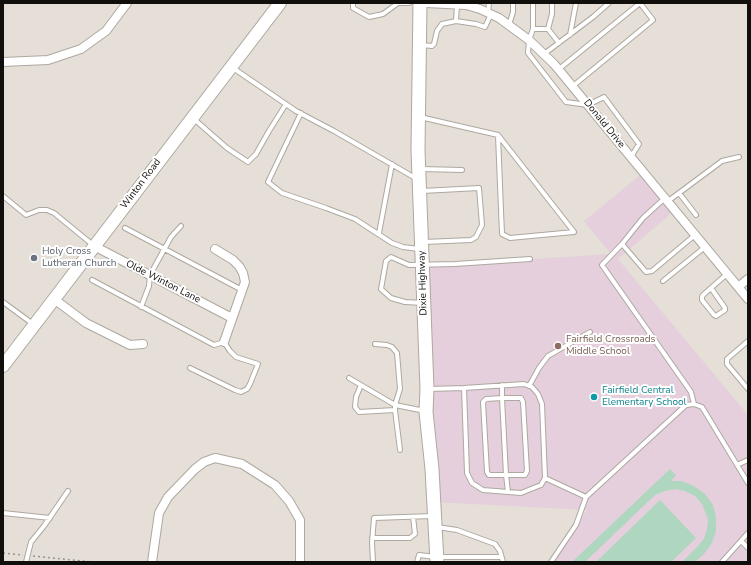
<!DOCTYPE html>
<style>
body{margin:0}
#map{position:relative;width:751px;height:565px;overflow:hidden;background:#e5dfd7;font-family:"Nunito Sans",sans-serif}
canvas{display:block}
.frame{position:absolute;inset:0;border:4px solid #110f0c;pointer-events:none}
</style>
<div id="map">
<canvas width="751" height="565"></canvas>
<div class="frame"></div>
</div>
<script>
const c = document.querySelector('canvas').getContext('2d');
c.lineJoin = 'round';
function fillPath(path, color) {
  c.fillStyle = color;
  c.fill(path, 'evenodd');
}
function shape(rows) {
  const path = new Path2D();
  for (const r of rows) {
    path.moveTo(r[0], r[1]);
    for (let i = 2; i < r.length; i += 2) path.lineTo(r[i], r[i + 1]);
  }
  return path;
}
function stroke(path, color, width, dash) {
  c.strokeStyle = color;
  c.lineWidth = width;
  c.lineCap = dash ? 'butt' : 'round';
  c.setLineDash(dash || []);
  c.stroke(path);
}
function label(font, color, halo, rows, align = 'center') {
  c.font = font + ' "Nunito Sans",sans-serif';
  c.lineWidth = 4;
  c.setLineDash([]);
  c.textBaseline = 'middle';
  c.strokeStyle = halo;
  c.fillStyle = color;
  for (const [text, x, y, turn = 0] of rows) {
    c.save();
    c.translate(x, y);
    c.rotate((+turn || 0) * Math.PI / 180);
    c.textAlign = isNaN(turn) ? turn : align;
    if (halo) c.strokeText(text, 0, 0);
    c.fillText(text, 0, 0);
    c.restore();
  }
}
const education = shape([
 [644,172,675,210,618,259,748,415,748,562,551,562,587,510,433,502,422,265,455,264,611,254,584,221]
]);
const green = shape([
 [670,469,676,475,671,481,682,481,694,486,705,494,713,505,716,517,716,531,712,543,704,554,695,562,682,562,697,547,704,539,707,529,708,519,702,504,695,496,685,491,675,489,665,491,655,495,585,562,572,562],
 [660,500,696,538,671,562,596,562]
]);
const path = shape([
 [3,553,23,555],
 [33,556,92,562]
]);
const lane = shape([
 [353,3,353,8,369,17,383,14,398,3,409,3],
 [533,3,533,29,529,40,528,53,566,102,588,105,604,97,639,144,631,157],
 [457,5,456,21,476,24,485,27,491,14],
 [488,12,489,3],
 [509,25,513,12,513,3],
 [533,29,548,29,552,14,552,3],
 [548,29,559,43],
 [570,35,576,3],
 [422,45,432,46,434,44,437,31,442,24,456,21],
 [544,54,593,17,609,3],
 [233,68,296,111,334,131,417,179],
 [559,69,640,3,653,20,573,86],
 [301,113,268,182,282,193,326,208,355,219,392,243,403,247,419,249],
 [420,117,498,135,574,232],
 [194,119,227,148,248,162,256,154,269,131,286,104],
 [498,136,502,234,510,238,574,232],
 [421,169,462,170],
 [422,191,479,188,482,225,476,237,471,240,424,242],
 [679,193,722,161,739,157],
 [3,196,26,215,39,210,47,210,54,213,93,245],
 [665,198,643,218,622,244,602,265,691,392,694,404],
 [668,201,679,193,696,215],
 [125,228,242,290],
 [379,233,392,164],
 [622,244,646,272,652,271,695,235],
 [92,280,214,345,224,342,230,351,236,357,258,364,250,384,247,389,241,392,235,390,190,368],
 [663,281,705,247],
 [711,288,725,308,725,310,716,316,714,315,702,300,702,297,703,295,727,274],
 [3,302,33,324],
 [423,303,405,302,391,298,381,289,386,261,391,257,409,265,455,264,530,259],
 [141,307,149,286,150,275,171,237,181,226],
 [748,341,727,359,727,364,748,389],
 [349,378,395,405,425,411],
 [361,385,356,397,355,407,359,412,395,410,395,405,400,389,397,353,392,347,387,345,375,344],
 [502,385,502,398,486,399,483,402,487,472,489,475,525,475,527,471,523,402,521,398,502,398,506,475,508,492],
 [529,386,539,368,548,356,590,332],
 [429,389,464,388,524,384,532,387,538,394,542,404,545,478,541,485,521,493,483,490,472,483,467,473,464,388],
 [395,410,400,450],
 [737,465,748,460],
 [545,478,586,497,576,525,551,562],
 [586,497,686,405,694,404,702,407,748,483],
 [3,513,50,518],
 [437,527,457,530,495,544,500,551,503,562],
 [372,538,410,538,415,534,413,517],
 [741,541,748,548],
 [26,562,31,542,44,526,68,491],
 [373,562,372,543,374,518,433,516],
 [417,562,419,555,436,557,501,557],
 [722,562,748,533]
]);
const street = shape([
 [426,3,466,5,480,9,499,18,529,40,554,64,748,299],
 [3,62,48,60,81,49,106,31,127,3],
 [94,246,232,318],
 [215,249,233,260,239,266,243,273,245,282,224,342],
 [738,287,748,279],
 [54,299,86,323,130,345,143,344],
 [152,562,159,513,168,497,195,469,204,462,215,458,242,464,275,485,289,501,300,520,300,562]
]);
const secondary = shape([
 [3,366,280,3]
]);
const primary = shape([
 [420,3,418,150,427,389,426,412,432,469,437,562]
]);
const markers = [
 [34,258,4,"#6b7280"],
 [558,346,4,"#8d6e63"],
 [594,397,4,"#0f9aa8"]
];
const streetNames = [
 ["Donald Drive",604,124,51],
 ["Winton Road",141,184,-53],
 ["Olde Winton Lane",163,282,27],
 ["Dixie Highway",423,283,-92]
];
const worshipNames = [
 ["Holy Cross",42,252],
 ["Lutheran Church",42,264]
];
const educationNames = [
 ["Fairfield Crossroads",566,340],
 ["Middle School",566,352]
];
const cultureNames = [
 ["Fairfield Central",602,391],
 ["Elementary School",602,403]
];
fillPath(education, '#e5cfdc');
fillPath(green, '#afd7c0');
stroke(lane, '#ada8a0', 6);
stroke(street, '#ada8a0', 10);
stroke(secondary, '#ada8a0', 14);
stroke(primary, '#ada8a0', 15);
stroke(path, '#98948e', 1.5, [2, 3]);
stroke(lane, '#fff', 4);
stroke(street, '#fff', 8);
stroke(secondary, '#fff', 12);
stroke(primary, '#fff', 13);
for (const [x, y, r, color] of markers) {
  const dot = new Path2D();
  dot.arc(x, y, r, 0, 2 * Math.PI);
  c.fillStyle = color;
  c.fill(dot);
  stroke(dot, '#fff', 1.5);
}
label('10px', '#110f0c', '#fff', streetNames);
label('10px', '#5b616d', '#fff', worshipNames, 'left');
label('10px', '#785e54', '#fff', educationNames, 'left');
label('10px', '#0d838f', '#fff', cultureNames, 'left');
</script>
